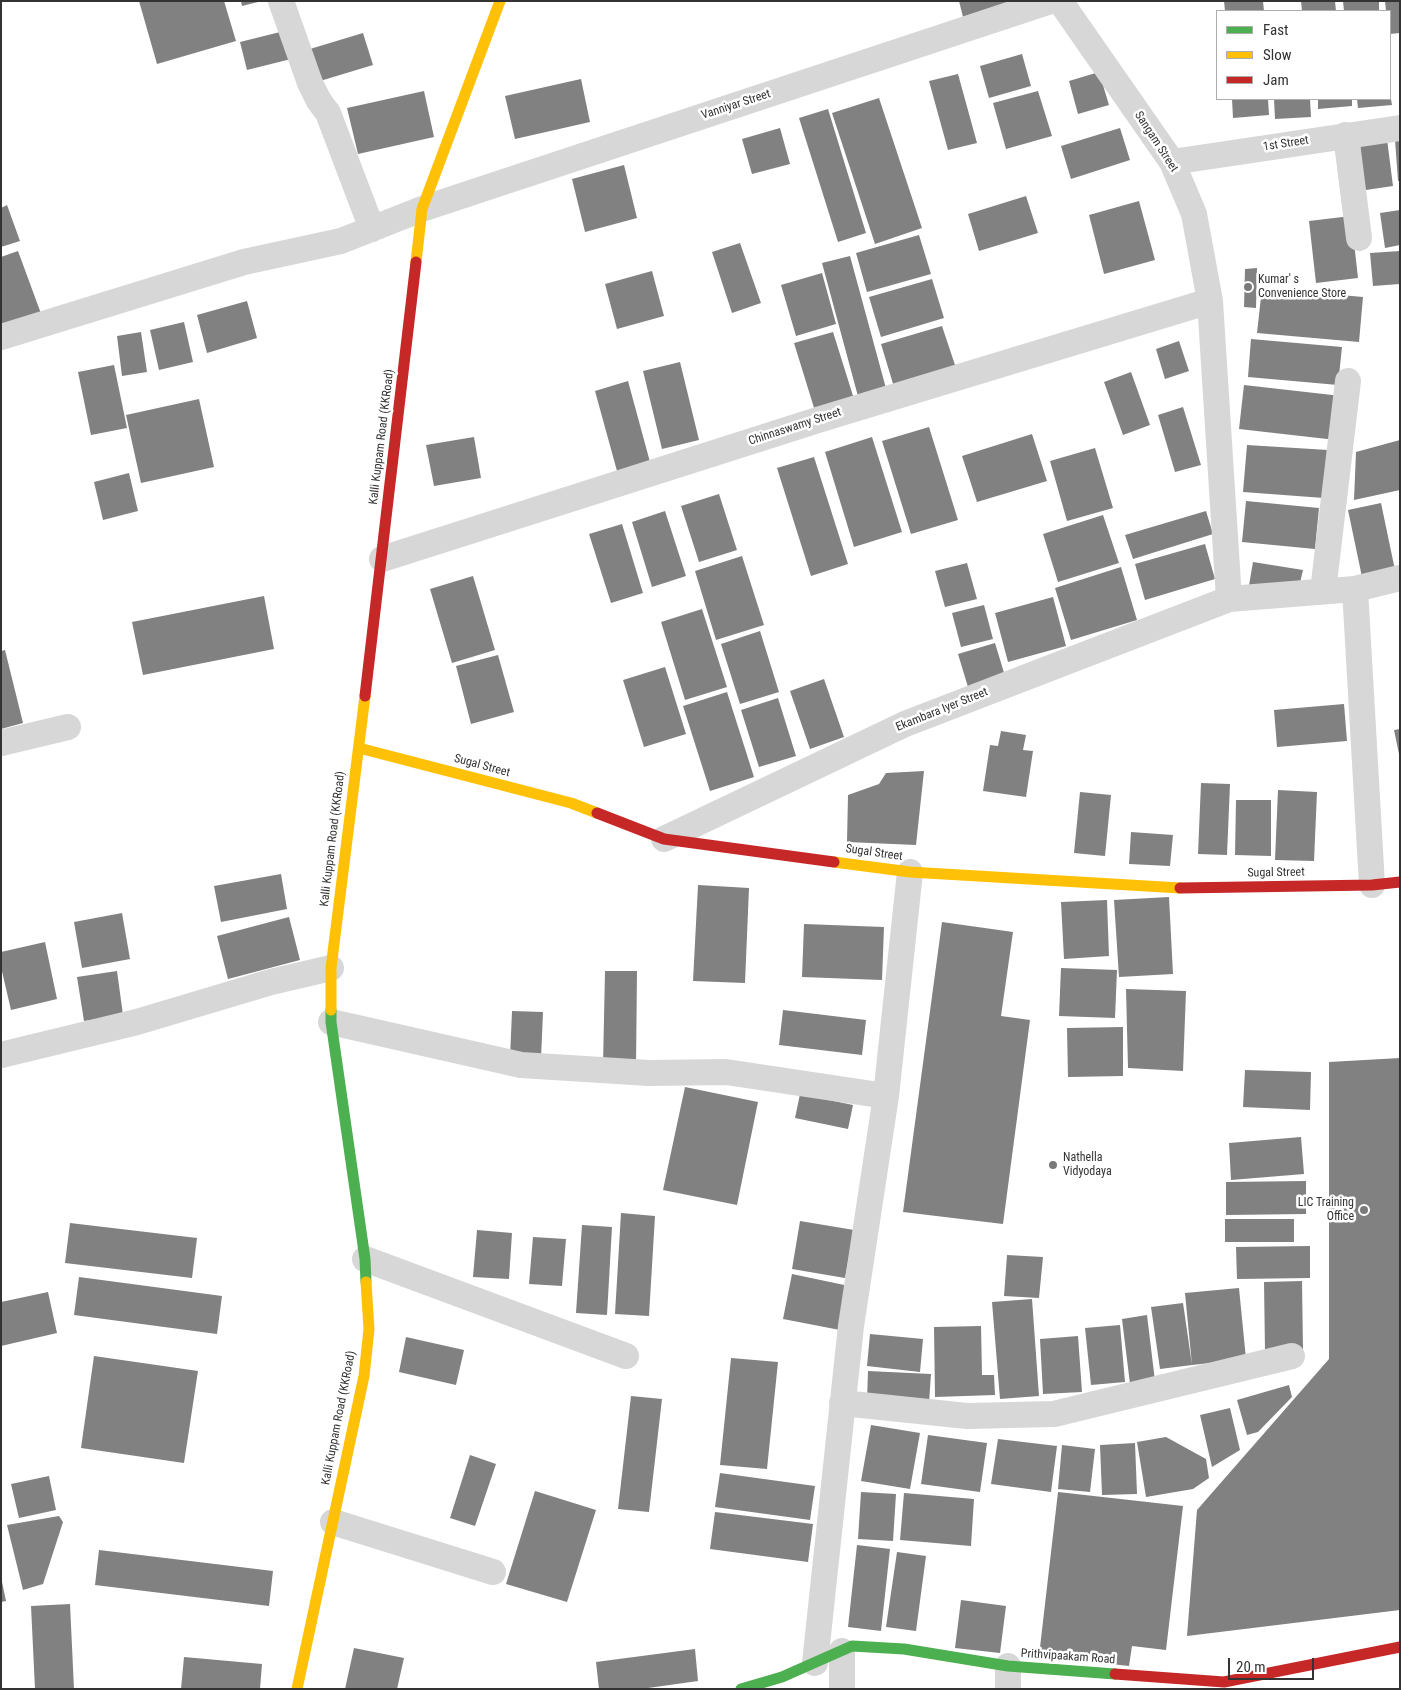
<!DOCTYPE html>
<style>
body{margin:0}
#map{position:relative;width:1401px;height:1690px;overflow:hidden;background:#fff;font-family:"Roboto Condensed",sans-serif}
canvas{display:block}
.frame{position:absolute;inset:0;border:2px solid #333;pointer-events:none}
.legend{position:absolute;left:1216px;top:10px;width:175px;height:90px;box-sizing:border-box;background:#fff;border:1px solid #adadad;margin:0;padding:6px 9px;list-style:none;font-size:15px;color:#333}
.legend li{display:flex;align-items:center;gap:10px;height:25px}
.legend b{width:25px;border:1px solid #adadad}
.scale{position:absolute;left:1228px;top:1658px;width:86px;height:22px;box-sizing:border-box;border:2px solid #333;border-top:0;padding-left:6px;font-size:15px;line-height:18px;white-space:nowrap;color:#333;-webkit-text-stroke:4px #fff;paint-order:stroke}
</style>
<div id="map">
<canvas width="1401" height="1690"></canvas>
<div class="frame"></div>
<ul class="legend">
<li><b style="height:6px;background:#4caf50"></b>Fast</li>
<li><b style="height:6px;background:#ffc107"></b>Slow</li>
<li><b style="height:6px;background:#c62828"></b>Jam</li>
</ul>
<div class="scale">20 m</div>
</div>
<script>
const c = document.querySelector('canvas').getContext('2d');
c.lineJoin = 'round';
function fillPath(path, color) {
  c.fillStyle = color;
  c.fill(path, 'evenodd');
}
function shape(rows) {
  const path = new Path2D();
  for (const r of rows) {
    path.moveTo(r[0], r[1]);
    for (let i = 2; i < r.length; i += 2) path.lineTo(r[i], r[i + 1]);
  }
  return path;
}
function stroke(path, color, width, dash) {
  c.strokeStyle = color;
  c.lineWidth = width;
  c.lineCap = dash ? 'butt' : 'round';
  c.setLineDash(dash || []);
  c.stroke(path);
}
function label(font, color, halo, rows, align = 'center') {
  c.font = font + ' "Roboto Condensed",sans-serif';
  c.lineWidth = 5;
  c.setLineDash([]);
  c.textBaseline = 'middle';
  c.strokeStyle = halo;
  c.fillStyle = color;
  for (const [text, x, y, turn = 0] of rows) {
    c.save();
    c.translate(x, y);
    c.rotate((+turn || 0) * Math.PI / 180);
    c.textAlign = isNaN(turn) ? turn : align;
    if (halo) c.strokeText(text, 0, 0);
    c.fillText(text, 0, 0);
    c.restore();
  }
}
const building = shape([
 [139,1,224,1,236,41,157,64],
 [241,1,258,1,258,2,242,6],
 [959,1,1011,1,963,17],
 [1224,1,1263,1,1264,11,1225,11],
 [1301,1,1335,1,1336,11,1302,11],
 [1343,1,1379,1,1379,11,1344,11],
 [1385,1,1400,1,1400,33,1390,34,1390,11,1386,11],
 [288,30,295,58,247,70,240,42],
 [363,33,373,65,320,81,310,49],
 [1022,54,1031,86,989,98,980,66],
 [1099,72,1109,105,1078,114,1069,81],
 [958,74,977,143,948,150,929,81],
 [581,79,590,122,515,139,505,96],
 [424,91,434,137,358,154,347,108],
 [1038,91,1052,136,1006,149,993,103],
 [879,98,922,228,875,244,832,113],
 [1232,99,1268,99,1269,115,1233,118],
 [1274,99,1310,99,1311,117,1275,119],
 [1318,99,1352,99,1352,106,1318,109],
 [1357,99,1391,99,1392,105,1358,108],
 [828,109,866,233,838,242,799,118],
 [780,128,790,164,752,174,742,139],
 [1120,128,1130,160,1071,179,1061,146],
 [1387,139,1393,186,1359,191,1352,144],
 [1395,140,1400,140,1400,181,1398,181],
 [624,165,637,218,585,232,572,179],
 [1026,196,1038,233,979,251,968,214],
 [1139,201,1155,260,1104,274,1089,215],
 [7,205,20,241,1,247,1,208],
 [1400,210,1400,245,1385,248,1380,213],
 [1351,216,1358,278,1316,283,1309,221],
 [919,235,931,274,867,292,856,253],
 [740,243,761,303,732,313,712,252],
 [18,251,43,319,1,335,1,257],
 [1400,251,1400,284,1373,286,1370,253],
 [850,256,887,392,859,400,822,263],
 [1257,268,1256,308,1244,307,1245,269],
 [652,271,664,316,617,329,605,284],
 [822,273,836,324,796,336,781,285],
 [932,279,944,318,881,337,869,297],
 [1262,288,1363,297,1359,342,1257,333],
 [247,301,257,338,207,353,197,315],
 [184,322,193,362,159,370,150,330],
 [942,326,956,368,894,387,881,344],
 [141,332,147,372,122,376,117,336],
 [833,332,854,399,815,411,794,343],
 [1251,339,1342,347,1338,385,1248,377],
 [1179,341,1189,371,1165,379,1156,349],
 [680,362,699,440,662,449,643,371],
 [114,365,127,428,91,435,78,372],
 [1131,372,1150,425,1123,435,1104,382],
 [628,381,650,462,617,471,595,391],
 [1244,385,1341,396,1336,440,1239,429],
 [199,399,214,467,141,483,126,415],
 [1183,407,1201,465,1175,472,1158,415],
 [929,427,958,520,911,534,882,441],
 [1032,434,1047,481,977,502,962,456],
 [474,437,481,478,434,486,426,445],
 [872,437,902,532,854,547,825,452],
 [1400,440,1400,490,1354,500,1356,452],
 [1247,445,1328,450,1324,498,1243,492],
 [1095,448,1113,508,1067,521,1050,461],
 [814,457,848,564,811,576,777,468],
 [129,473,138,511,103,520,94,482],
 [719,494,737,550,699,562,681,506],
 [1246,501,1319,508,1315,549,1242,542],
 [1381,503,1395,570,1362,577,1348,510],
 [665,511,686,576,652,587,632,522],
 [1206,511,1213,534,1133,559,1125,535],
 [1103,515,1119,563,1058,582,1043,534],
 [622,524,643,593,611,603,589,534],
 [1205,544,1215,579,1145,600,1135,564],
 [742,556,764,625,716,640,695,571],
 [1253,562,1303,570,1299,587,1248,591],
 [967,563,977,599,945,607,935,571],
 [1121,567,1137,620,1071,640,1055,588],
 [473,576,495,650,452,663,430,589],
 [264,596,274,649,143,675,132,622],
 [1053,597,1066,646,1008,662,995,613],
 [984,605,993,639,961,647,952,613],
 [702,609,727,687,685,700,661,622],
 [760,631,779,692,740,704,721,644],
 [995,643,1005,676,968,687,958,654],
 [5,650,23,723,1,729,1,651],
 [498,655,514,712,471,724,456,666],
 [665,667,686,734,644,747,623,680],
 [824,679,844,737,810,749,790,691],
 [727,692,754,777,710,791,683,706],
 [778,698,796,756,759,767,741,710],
 [1344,704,1347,741,1277,747,1274,710],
 [1400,729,1400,754,1399,754,1394,730],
 [1001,731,1026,735,1023,750,1033,751,1026,797,983,791,990,745,998,746],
 [924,771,916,845,847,842,848,795,879,784,886,773],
 [1201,783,1230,784,1227,855,1198,854],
 [1278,790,1317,792,1314,861,1275,860],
 [1080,792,1111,795,1105,856,1074,853],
 [1236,800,1271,800,1271,856,1235,855],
 [1131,832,1173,835,1170,866,1129,864],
 [281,874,287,909,221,922,214,886],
 [698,885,749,888,745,983,693,981],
 [1169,897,1173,974,1119,977,1114,900],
 [1107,900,1109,956,1064,959,1061,902],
 [122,913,130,959,82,968,74,922],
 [289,917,300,960,228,979,217,936],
 [942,922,1013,932,1001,1016,1030,1020,1003,1224,903,1212],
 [804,924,884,927,882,980,802,977],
 [45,942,57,999,11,1010,1,967,1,952],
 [1061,968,1117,970,1115,1018,1059,1016],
 [117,971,123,1015,84,1021,77,977],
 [605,971,637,971,636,1066,603,1065],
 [1126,989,1186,991,1183,1071,1128,1068],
 [783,1010,866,1020,862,1055,779,1045],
 [512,1011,543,1012,541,1059,510,1058],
 [1123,1027,1123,1076,1068,1077,1067,1028],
 [1400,1058,1400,1610,1187,1636,1197,1510,1329,1359,1329,1062],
 [1245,1070,1311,1072,1310,1110,1243,1107],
 [685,1087,758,1102,737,1205,663,1190],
 [800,1094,853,1105,848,1129,795,1118],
 [1301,1137,1304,1174,1231,1180,1229,1143],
 [1306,1181,1306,1214,1226,1215,1226,1182],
 [621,1213,655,1216,649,1316,615,1314],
 [1225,1219,1294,1219,1294,1242,1225,1242],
 [800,1221,854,1230,845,1278,792,1269],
 [70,1223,197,1238,192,1278,65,1263],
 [582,1225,612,1227,607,1315,576,1313],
 [477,1230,512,1233,509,1279,473,1277],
 [533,1237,566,1239,562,1286,529,1284],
 [1310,1246,1310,1278,1237,1279,1236,1247],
 [1007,1255,1043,1257,1039,1298,1004,1296],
 [792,1274,849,1286,840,1330,783,1319],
 [79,1277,222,1296,217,1334,74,1315],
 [1302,1281,1303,1351,1265,1352,1264,1282],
 [1239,1288,1246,1359,1192,1365,1185,1293],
 [48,1292,57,1333,1,1346,1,1302],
 [1032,1299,1039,1396,1000,1399,992,1302],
 [1183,1303,1192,1365,1160,1369,1151,1307],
 [1147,1315,1155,1381,1130,1384,1122,1319],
 [1120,1325,1125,1382,1091,1385,1085,1328],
 [981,1326,982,1375,994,1375,995,1395,935,1397,934,1327],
 [870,1334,923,1339,920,1372,867,1366],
 [1078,1336,1082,1392,1043,1394,1040,1339],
 [406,1337,464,1350,456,1385,399,1372],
 [94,1356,198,1371,184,1463,81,1448],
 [731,1358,778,1362,767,1469,720,1465],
 [868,1371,931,1374,929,1403,867,1400],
 [1289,1385,1292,1397,1258,1432,1247,1435,1237,1400],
 [631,1396,662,1399,649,1512,618,1509],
 [1230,1408,1240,1450,1212,1467,1200,1415],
 [871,1425,920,1433,910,1489,861,1481],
 [928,1435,987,1443,980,1492,921,1484],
 [1166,1437,1206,1459,1209,1478,1193,1489,1146,1497,1137,1442],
 [998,1439,1057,1446,1051,1492,991,1484],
 [1135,1443,1137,1494,1102,1495,1100,1445],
 [1062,1445,1095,1449,1090,1492,1058,1489],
 [470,1455,496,1464,475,1526,450,1518],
 [720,1473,815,1486,810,1520,715,1507],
 [49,1476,56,1510,19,1518,11,1484],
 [535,1491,596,1510,567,1602,506,1584],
 [861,1492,896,1494,893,1541,858,1539],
 [1058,1492,1183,1506,1166,1650,1132,1646,1129,1666,1039,1656],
 [904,1493,974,1499,971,1546,900,1540],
 [715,1512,813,1524,808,1562,710,1549],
 [59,1516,63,1522,43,1584,23,1590,7,1525],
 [857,1545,890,1549,881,1631,848,1627],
 [99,1550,273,1571,269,1606,95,1585],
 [897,1552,926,1556,916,1631,886,1627],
 [1,1577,6,1601,1,1602],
 [961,1600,1006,1606,1000,1653,955,1648],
 [70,1604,74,1689,35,1689,31,1606],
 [354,1648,404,1658,397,1689,345,1689],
 [695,1649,698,1681,641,1689,599,1689,596,1662],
 [184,1657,262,1664,260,1689,181,1689]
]);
const street = shape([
 [281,1,310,83,319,101,328,113,372,229],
 [1060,1,1172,162,1194,214,1210,301,1229,599],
 [1346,135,1359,238],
 [1172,162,1400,128],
 [1,337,244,262,341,241,422,209,1051,1],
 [382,559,821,419,1210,301],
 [1355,589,1400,578],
 [1323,591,1348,381],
 [1,743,68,727],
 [664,839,905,724,1229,599,1355,589,1372,885],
 [331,1022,521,1065,649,1073,726,1072,886,1096],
 [1,1055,137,1022,271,982,331,968],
 [365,1259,626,1356],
 [842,1403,967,1416,1054,1414,1292,1356],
 [333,1522,493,1572],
 [842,1651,842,1689],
 [815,1663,851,1326,886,1096,910,872],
 [1008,1666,1008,1689]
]);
const fast = shape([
 [331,1010,331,1022,365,1259,366,1282],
 [741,1689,782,1677,852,1646,904,1649,1008,1666,1115,1674]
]);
const slow = shape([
 [416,262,422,209,500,1],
 [359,748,571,803,597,813],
 [834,862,910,872,1180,888],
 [331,1010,331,968,365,696],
 [297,1689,364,1376,369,1329,366,1282]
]);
const jam = shape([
 [365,696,416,262],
 [597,813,664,839,834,862],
 [1180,888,1372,885,1400,882],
 [1115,1674,1224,1682,1400,1647]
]);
const markers = [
 [1248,287,5,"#7a7a7a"],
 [1053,1165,5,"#7a7a7a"],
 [1364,1210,5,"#7a7a7a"]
];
const streetNames = [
 ["Vanniyar Street",736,105,-18],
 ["Sangam Street",1156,142,57],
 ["1st Street",1286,144,-9],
 ["Chinnaswamy Street",795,427,-18],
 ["Kalli Kuppam Road (KKRoad)",382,437,-83],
 ["Ekambara Iyer Street",942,710,-22],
 ["Sugal Street",482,766,15],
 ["Kalli Kuppam Road (KKRoad)",333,839,-83],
 ["Sugal Street",874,853,8],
 ["Sugal Street",1276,873,-1],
 ["Kalli Kuppam Road (KKRoad)",339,1418,-79],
 ["Prithvipaakam Road",1068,1657,4]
];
const poiNames = [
 ["Kumar' s",1258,280],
 ["Convenience Store",1258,294],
 ["Nathella",1063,1158],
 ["Vidyodaya",1063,1172],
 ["LIC Training",1354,1203,"right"],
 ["Office",1354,1217,"right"]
];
fillPath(building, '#818181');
stroke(street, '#d7d7d7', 26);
stroke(fast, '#4caf50', 11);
stroke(slow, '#ffc107', 11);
stroke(jam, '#c62828', 11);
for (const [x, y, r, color] of markers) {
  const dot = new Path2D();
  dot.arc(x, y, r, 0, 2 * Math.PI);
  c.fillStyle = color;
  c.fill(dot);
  stroke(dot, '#fff', 2);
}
label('12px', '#333', '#fff', streetNames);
label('12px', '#333', '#fff', poiNames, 'left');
</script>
